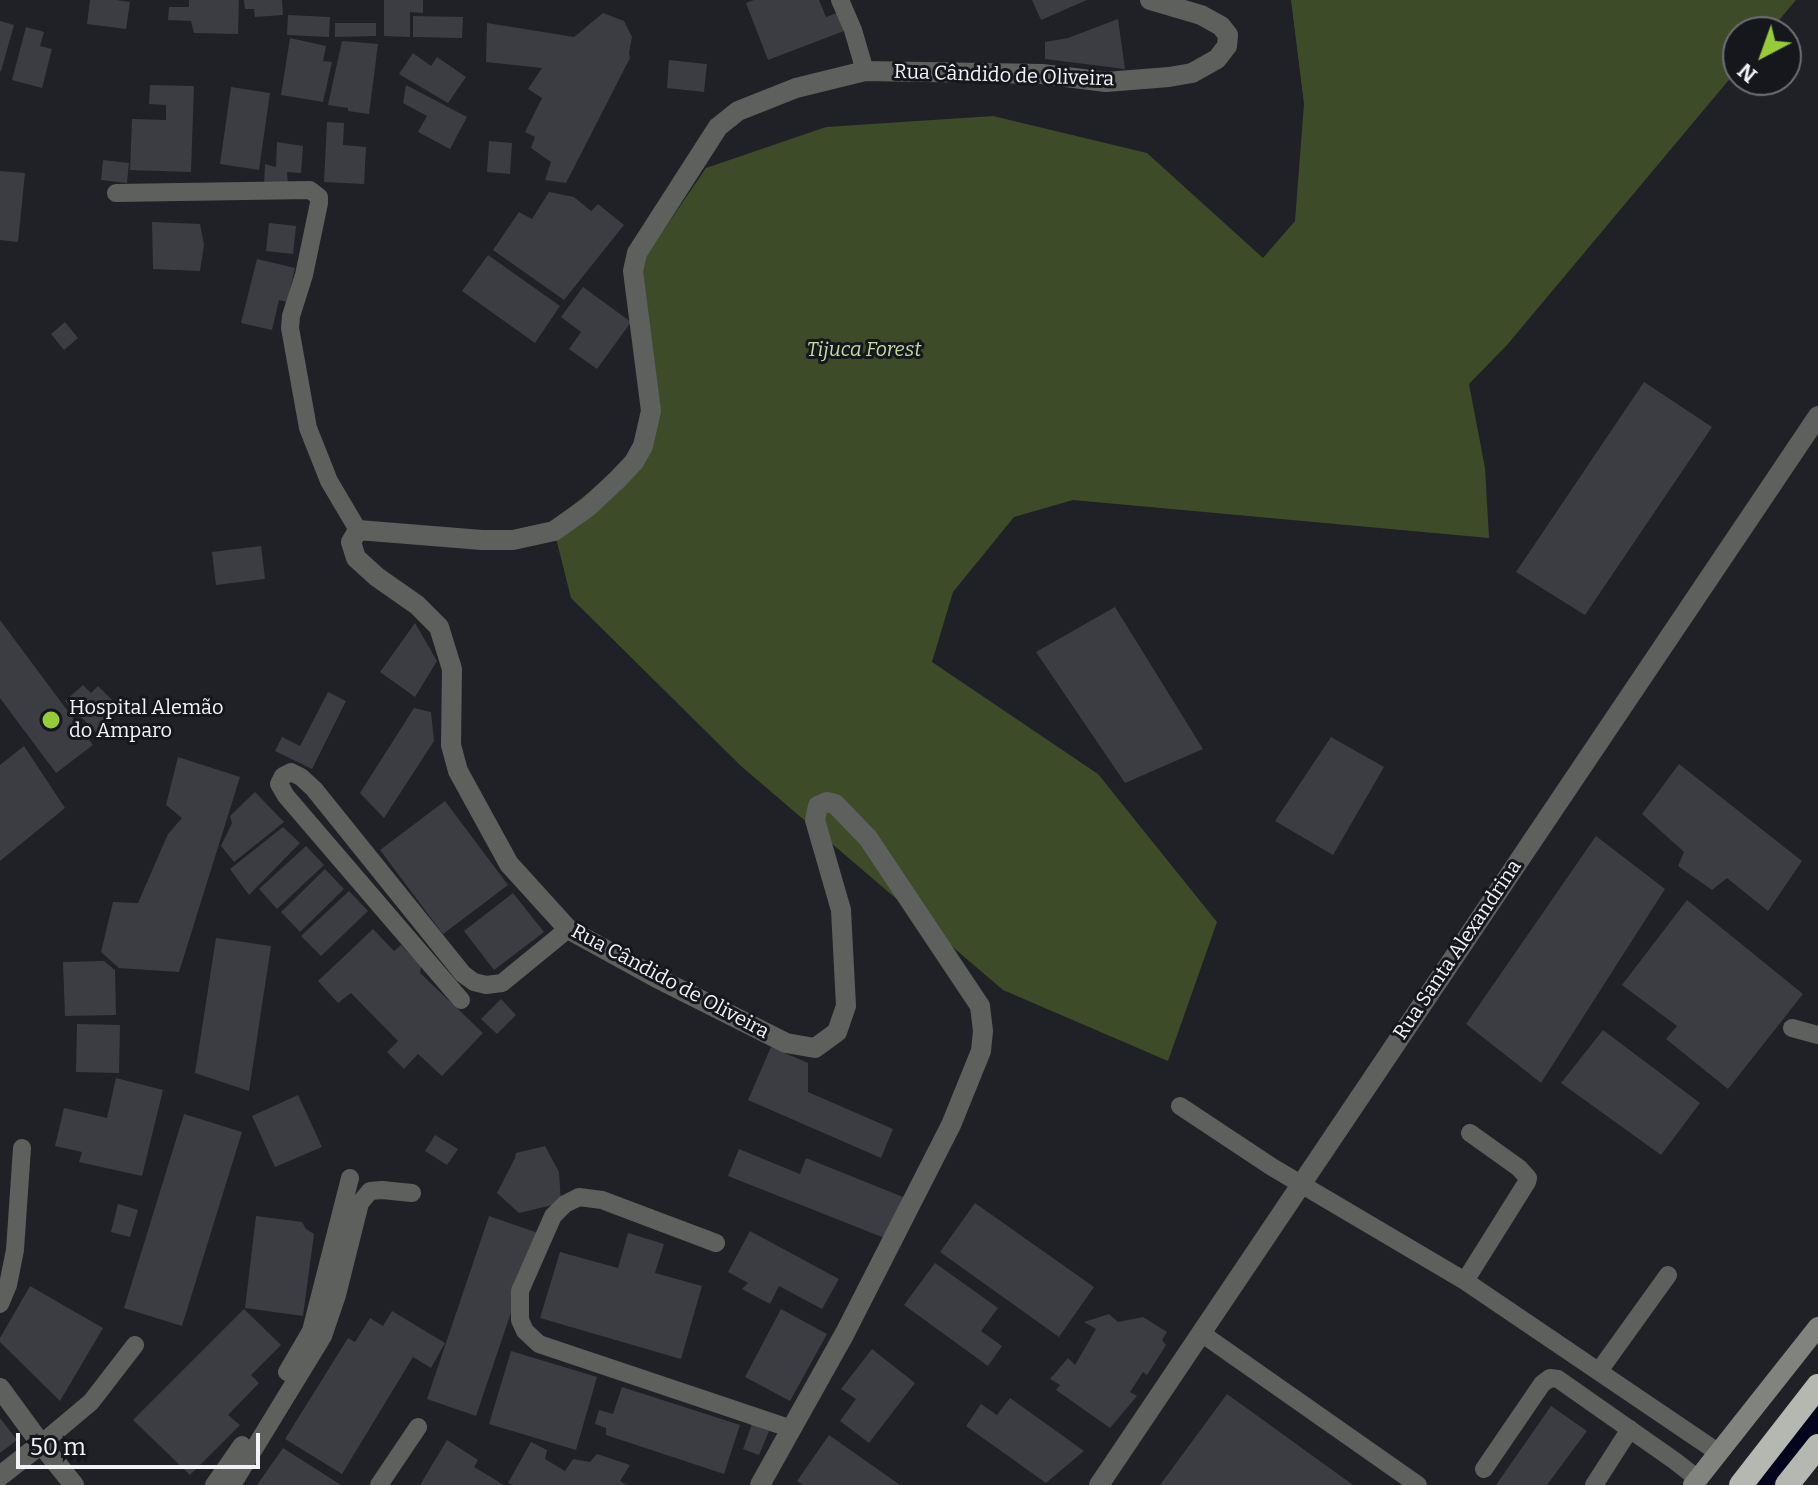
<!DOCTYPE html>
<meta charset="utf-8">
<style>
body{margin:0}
#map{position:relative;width:1818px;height:1485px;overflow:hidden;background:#1f2126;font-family:Bitter,serif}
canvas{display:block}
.north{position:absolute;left:1722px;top:16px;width:80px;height:80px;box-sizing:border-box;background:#16171d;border:2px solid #6e6f74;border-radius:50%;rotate:221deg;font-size:22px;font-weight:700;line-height:32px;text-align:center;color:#f2f3f7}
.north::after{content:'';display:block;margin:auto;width:28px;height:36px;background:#97cc38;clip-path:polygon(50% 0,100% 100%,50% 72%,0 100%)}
.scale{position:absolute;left:16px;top:1433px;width:244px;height:36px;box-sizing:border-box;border:4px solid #f2f3f7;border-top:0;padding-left:10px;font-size:24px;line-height:28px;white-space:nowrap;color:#f2f3f7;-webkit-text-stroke:6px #16171d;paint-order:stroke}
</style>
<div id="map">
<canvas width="1818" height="1485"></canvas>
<div class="north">N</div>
<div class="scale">50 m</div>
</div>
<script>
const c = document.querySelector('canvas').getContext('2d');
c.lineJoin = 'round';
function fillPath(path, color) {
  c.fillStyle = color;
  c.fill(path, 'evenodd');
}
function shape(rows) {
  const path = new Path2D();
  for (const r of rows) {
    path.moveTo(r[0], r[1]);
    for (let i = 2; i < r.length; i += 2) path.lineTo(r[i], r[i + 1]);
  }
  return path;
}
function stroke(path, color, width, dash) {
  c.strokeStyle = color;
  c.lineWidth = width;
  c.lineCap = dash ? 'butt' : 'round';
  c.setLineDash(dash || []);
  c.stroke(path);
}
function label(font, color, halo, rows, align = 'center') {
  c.font = font + ' Bitter,serif';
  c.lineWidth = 6;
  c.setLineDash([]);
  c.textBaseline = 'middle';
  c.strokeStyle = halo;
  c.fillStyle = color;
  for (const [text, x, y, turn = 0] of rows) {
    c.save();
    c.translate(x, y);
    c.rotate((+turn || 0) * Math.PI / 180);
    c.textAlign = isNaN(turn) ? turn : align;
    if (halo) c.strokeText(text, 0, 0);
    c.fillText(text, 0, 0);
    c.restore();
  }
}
const forest = shape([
 [1291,0,1796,0,1769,32,1738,32,1738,69,1507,345,1469,384,1485,468,1489,538,1073,500,1014,517,953,592,932,662,1098,774,1217,922,1168,1061,1003,990,741,766,571,598,552,522,644,448,635,272,706,168,826,127,993,116,1147,153,1263,258,1295,221,1304,104]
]);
const river = shape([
 [1766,1485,1818,1418]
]);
const building = shape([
 [90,0,116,0,130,2,126,29,87,24],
 [189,0,239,0,238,34,194,33,191,21,168,20,169,7,189,7],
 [244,0,282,0,283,15,255,17,254,9,245,9],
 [384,0,423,0,423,13,410,12,410,37,384,36],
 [754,0,819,0,826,17,837,13,844,31,768,60,746,3],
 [1032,0,1087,0,1041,20],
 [603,13,624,21,632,37,629,53,630,58,566,183,545,180,551,162,531,148,535,137,525,132,542,98,528,89,542,68,486,62,487,23,574,37],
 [288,15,330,17,329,37,287,35],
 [413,16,463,17,462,38,413,37],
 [1118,19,1125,69,1045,59,1045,42,1068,38],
 [0,21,14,25,1,71,0,71],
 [335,23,376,23,376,36,335,37],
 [26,27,44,32,40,46,52,49,42,88,12,80],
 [290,38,326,46,323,61,332,62,323,102,281,95],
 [342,41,378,44,369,114,348,111,348,108,328,105],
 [413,53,431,66,437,57,466,77,448,103,399,74],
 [669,60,707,64,704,92,667,88],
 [150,85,194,86,191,172,130,170,132,119,166,120,166,105,149,104],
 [406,85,467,117,450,149,418,132,427,116,403,103],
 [231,87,270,93,259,170,220,164],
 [327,122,344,123,343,145,366,147,364,184,324,182],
 [489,141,512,143,510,174,487,172],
 [277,142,303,146,301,173,287,172,288,185,264,185,265,164,276,167],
 [103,160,129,163,127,183,101,180],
 [0,171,25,173,18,242,0,240],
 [549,192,574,197,591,211,598,204,624,225,564,300,493,250,519,212,532,219],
 [152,222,200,224,204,245,200,271,153,269],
 [269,223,296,226,293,254,266,251],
 [488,255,560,306,535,343,462,291],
 [257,259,295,268,287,302,279,300,272,330,241,323],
 [583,287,631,322,597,369,569,349,581,332,561,317],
 [65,322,78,338,64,350,51,334],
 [1644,382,1712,427,1585,615,1516,572],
 [261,546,265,579,216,585,212,552],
 [1115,607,1203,749,1125,783,1036,652],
 [0,620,93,745,56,773,0,698],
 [415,623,437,661,415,697,380,672],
 [83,685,91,693,98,686,121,709,97,733,65,701],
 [328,692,346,701,312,769,275,751,282,737,300,746],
 [414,708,431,712,434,741,384,818,360,793],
 [1331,737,1384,767,1333,855,1275,821],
 [24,746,65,808,0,861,0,765],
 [178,757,240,777,179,972,119,968,101,952,113,902,138,903,168,834,182,818,166,805],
 [1679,764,1802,861,1768,911,1727,878,1712,890,1678,866,1684,852,1642,814],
 [255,792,284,822,234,862,221,846,232,823,230,816],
 [445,801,508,885,443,934,380,850],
 [283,827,300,843,249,895,230,869],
 [1596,836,1665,889,1541,1083,1466,1024],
 [306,846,324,865,277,909,259,889],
 [325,869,344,889,300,932,281,912],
 [349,891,368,911,321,956,301,936],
 [513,893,544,932,494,970,464,931],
 [1687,900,1803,994,1728,1089,1666,1039,1677,1026,1622,985],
 [373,929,394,951,401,945,421,966,420,973,483,1033,442,1076,418,1054,404,1069,387,1052,398,1041,351,993,338,1003,318,981],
 [216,938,271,946,249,1091,195,1073],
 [104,961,115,970,116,1015,65,1016,63,962],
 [501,999,516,1015,497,1034,481,1019],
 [77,1024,120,1025,119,1073,76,1072],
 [1603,1030,1700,1103,1661,1155,1561,1083],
 [771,1047,808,1063,808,1092,893,1129,881,1158,748,1100],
 [116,1078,163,1090,142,1176,79,1162,82,1152,55,1146,64,1108,107,1118],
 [298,1095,322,1147,275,1167,252,1116],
 [184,1114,242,1132,182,1326,124,1308],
 [435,1135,458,1149,447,1165,425,1151],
 [545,1146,559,1172,561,1203,519,1213,497,1193,515,1158,516,1153],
 [739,1149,800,1174,806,1158,903,1197,887,1239,728,1176],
 [975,1203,1094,1287,1059,1337,940,1252],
 [118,1204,138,1210,130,1237,111,1232],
 [256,1216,302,1222,306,1229,314,1234,303,1316,245,1308],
 [489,1216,538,1233,476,1416,427,1399],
 [750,1231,839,1279,822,1309,779,1286,770,1304,742,1289,748,1283,728,1272],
 [628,1233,664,1244,655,1273,702,1286,681,1359,540,1318,560,1252,618,1268],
 [935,1263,998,1308,981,1331,1002,1346,988,1366,904,1305],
 [30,1286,103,1328,60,1401,0,1342,0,1338],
 [244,1309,281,1345,251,1375,259,1383,228,1415,240,1425,190,1475,133,1420],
 [781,1309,827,1334,790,1401,745,1377],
 [392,1311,445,1343,431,1368,413,1357,342,1474,285,1439,348,1338,355,1342,370,1318,383,1326],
 [1109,1314,1118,1322,1143,1317,1167,1332,1162,1340,1166,1345,1147,1375,1143,1372,1130,1392,1137,1396,1110,1428,1056,1390,1060,1385,1050,1379,1068,1358,1075,1365,1096,1329,1084,1322],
 [872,1349,915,1383,869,1443,840,1421,856,1399,841,1389],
 [511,1351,597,1377,576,1450,489,1424],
 [622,1387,740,1425,724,1474,606,1435,606,1428,595,1424,599,1410,613,1414],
 [1227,1394,1353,1485,1160,1485],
 [1010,1398,1084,1451,1046,1483,966,1426,981,1404,997,1415],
 [1551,1406,1587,1431,1547,1485,1496,1485],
 [0,1418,17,1440,0,1453],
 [752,1424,769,1431,759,1455,743,1449],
 [829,1435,900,1485,803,1485,797,1481],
 [447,1440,478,1460,474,1467,504,1485,420,1485],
 [531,1442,547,1450,545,1459,565,1471,573,1459,590,1462,597,1454,630,1465,620,1481,627,1485,513,1485,508,1483],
 [283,1448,341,1485,257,1485]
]);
const service = shape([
 [840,0,853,30,865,71],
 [116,193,310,190,319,197,319,203,304,275,291,316,290,328,308,428,329,481,358,530],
 [461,1000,286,796,279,784,283,776,291,772,301,777,314,789,463,974,474,982,486,985,502,983,568,929],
 [1792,1028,1818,1035],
 [1180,1106,1272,1167,1465,1281,1719,1453],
 [716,1243,602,1200,579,1197,565,1204,553,1216,520,1291,520,1320,525,1331,539,1344,792,1429],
 [1465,1281,1527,1182,1528,1178,1519,1168,1470,1133],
 [0,1304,8,1285,15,1250,22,1148],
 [1201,1333,1418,1485],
 [1599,1371,1668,1275],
 [287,1372,311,1331,350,1178],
 [41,1444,91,1402,135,1345],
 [1484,1469,1542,1384,1550,1378,1558,1379,1675,1461,1698,1479],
 [214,1485,242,1445],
 [232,1485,323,1336,337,1295,360,1203,370,1191,382,1190,412,1193],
 [379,1485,418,1427],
 [1594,1485,1630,1429]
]);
const minor = shape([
 [0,1476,41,1444],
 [760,1485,845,1333,951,1125,981,1051,983,1031,980,1006,868,838,835,804,827,802,818,806,815,820,841,910,846,1006,837,1032,815,1048,786,1043,655,977,568,929,509,864,458,771,451,745,452,669,439,627,417,605,377,577,356,558,351,542,358,530,482,540,513,540,554,531,588,507,617,480,634,462,643,446,651,411,633,271,637,253,718,127,738,111,796,88,865,71,1042,74,1106,82,1169,77,1192,73,1217,59,1227,46,1228,35,1221,26,1201,15,1150,0],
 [1099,1485,1818,416]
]);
const tertiary = shape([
 [0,1388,41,1444,74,1485]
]);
const secondary = shape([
 [1693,1485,1818,1327]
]);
const motorway = shape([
 [1741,1485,1818,1386],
 [1787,1485,1818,1446]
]);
const markers = [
 [51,720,10,"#97cc38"]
];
const streetNames = [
 ["Rua Cândido de Oliveira",1004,76,2],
 ["Rua Santa Alexandrina",1458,950,-56],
 ["Rua Cândido de Oliveira",670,982,28]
];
const parkNames = [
 ["Tijuca Forest",864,350]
];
const poiNames = [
 ["Hospital Alemão",69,708],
 ["do Amparo",69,731]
];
fillPath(forest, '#3d4b29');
stroke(river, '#04041d', 58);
fillPath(building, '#3c3d43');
stroke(service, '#5e605d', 18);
stroke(minor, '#5e605d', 20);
stroke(tertiary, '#5e605d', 20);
stroke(secondary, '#81837f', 20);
stroke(motorway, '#b4b8b1', 24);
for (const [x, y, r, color] of markers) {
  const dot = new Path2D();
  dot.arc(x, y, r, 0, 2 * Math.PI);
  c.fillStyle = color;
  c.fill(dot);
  stroke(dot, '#16171d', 3);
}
label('20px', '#f2f3f7', '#16171d', streetNames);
label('italic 20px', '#c1dc9f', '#16171d', parkNames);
label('20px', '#f2f3f7', '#16171d', poiNames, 'left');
</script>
